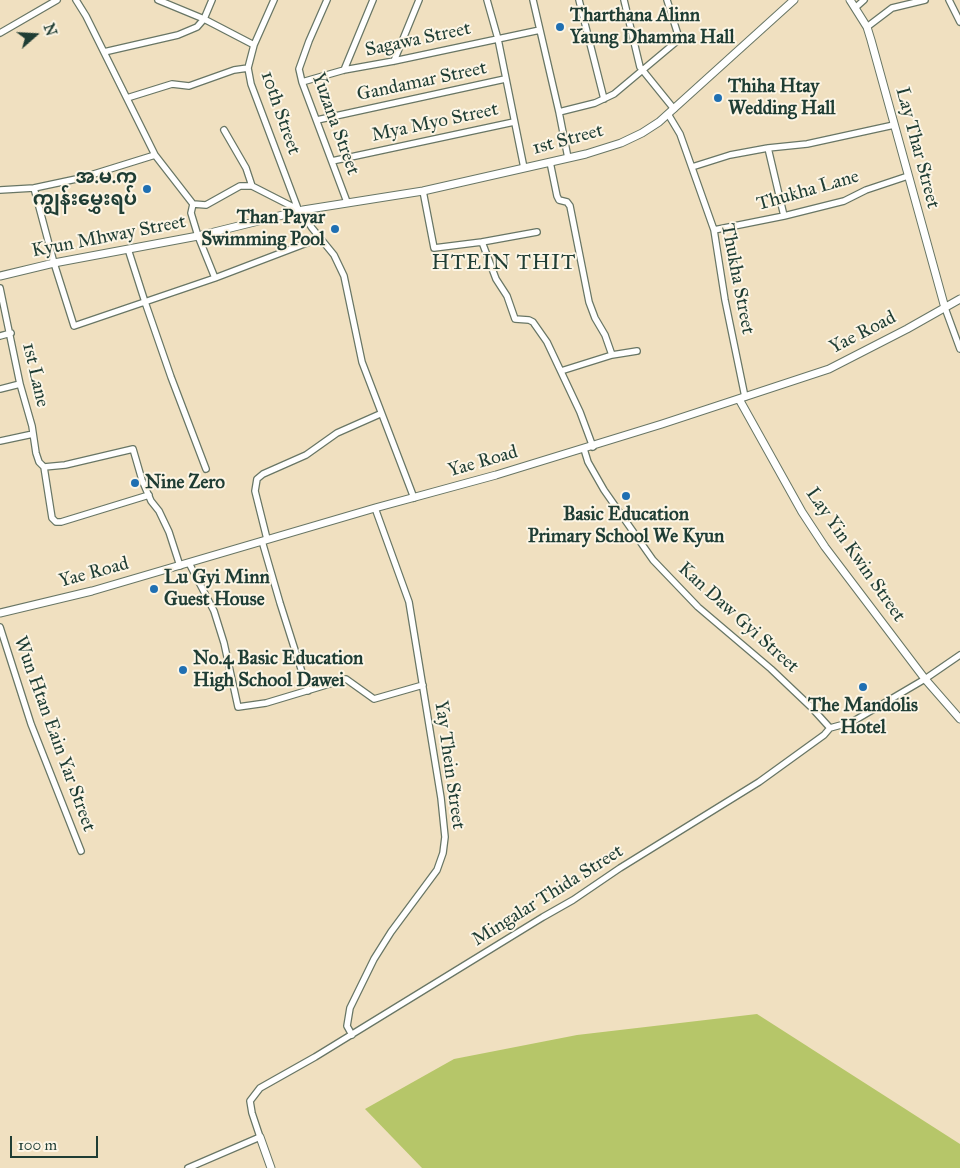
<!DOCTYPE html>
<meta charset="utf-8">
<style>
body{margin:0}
#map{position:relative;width:960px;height:1168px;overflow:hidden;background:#f0e0c0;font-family:"IM FELL Great Primer",serif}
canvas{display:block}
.north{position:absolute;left:10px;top:10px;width:50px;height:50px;-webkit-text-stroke:4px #fcf5e5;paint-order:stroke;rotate:71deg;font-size:14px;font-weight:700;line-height:20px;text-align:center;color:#1f3d34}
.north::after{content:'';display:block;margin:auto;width:18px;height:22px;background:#1f3d34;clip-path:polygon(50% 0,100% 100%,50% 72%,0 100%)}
.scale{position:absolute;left:10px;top:1136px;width:88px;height:22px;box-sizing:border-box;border:2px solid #1f3d34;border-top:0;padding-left:6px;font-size:15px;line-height:18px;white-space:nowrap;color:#1f3d34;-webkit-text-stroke:4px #fcf5e5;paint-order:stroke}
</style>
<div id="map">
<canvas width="960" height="1168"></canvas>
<div class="north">N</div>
<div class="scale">100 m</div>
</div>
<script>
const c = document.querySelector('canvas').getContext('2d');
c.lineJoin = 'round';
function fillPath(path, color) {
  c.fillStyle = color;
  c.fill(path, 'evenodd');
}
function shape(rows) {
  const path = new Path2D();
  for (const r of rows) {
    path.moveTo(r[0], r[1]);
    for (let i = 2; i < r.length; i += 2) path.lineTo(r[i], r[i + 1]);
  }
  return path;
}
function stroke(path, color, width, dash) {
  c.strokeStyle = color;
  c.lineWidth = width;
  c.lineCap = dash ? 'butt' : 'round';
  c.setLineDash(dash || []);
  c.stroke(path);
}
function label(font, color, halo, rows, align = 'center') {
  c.font = font + ' "IM FELL Great Primer","Noto Sans Myanmar",serif';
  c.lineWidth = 4;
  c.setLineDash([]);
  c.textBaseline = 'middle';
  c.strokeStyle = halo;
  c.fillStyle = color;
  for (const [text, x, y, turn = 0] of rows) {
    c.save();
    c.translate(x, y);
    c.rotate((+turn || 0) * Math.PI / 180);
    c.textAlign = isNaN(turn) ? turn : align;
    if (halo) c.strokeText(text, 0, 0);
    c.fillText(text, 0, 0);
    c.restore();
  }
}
const green = shape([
 [757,1014,960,1144,960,1168,422,1168,365,1109,454,1059,577,1035]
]);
const minor = shape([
 [76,0,86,16,155,155,193,204,206,205,240,186,252,186,301,211,312,228,334,255,344,276,362,362,414,498],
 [158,0,204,19,254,45],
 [274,0,254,45,248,68,251,84,298,209],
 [327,0,309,41,299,69,302,82,347,202],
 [487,0,498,39,524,168],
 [533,0,559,112,568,158],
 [579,0,604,99],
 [624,0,640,67,674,109],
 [949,0,960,22],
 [855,8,864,0],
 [867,27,892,8,925,0],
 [0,33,57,0],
 [104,52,178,35,197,27,204,19,212,0],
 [394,61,419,0],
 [344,70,373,0],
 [302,82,344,70,394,61,540,30],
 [127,98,172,84,189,86,234,70,248,68],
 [559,112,595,103,614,94,676,42,679,38,667,0],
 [668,114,680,134,714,230,725,300,745,397],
 [317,120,505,79],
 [224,130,246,168,252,186],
 [768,148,784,216],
 [332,161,514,122],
 [550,162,557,196,559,200,567,202,570,206,589,302,595,318,605,335,612,355],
 [692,167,730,155,768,148,807,144,894,125],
 [34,188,54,263,74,326,215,278,320,238],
 [0,190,34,188,81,178,155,155],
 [423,191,434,248,482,242,496,279,507,296,515,319,529,320,533,322,547,342,580,412,593,447],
 [193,204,191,213,198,236,215,278],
 [714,230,784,216,844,201,866,190,908,176],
 [482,242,537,232],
 [128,249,145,302,171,377,206,469],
 [0,288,20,384,32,426,36,453,39,462,44,467,52,518,56,522,61,522,149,495],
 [945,308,960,349],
 [0,336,11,333],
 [561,371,612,355,637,351],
 [0,389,20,384],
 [0,441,33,434],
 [584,449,588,462,604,490,653,560,698,607,771,669,811,707,830,728],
 [44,467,65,465,133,449,142,480,151,501,159,511,169,532,180,566],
 [267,539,255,491,257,479,263,474,306,455,337,433,380,414],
 [262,541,280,603,308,691],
 [189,563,214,611,224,643,238,707,266,703,346,679,374,699,423,685],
 [0,627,31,724,81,851],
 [352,1035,347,1026,350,1008,374,959,391,932,437,870,443,853,445,837,441,798,409,602,375,508],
 [188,1168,260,1137,252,1113,250,1101,260,1088,315,1057,543,917,573,900,620,868,759,782,824,735,830,728,852,722,925,679,960,655]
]);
const tertiary = shape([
 [850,0,867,27,871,40,945,308],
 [0,276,54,263,198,236,303,210,423,191,586,154,621,143,642,133,659,122,794,0],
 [739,399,802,512,825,547,925,679,960,719],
 [0,613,92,591,375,508,496,475,662,424,829,369,907,329,960,299],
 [260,1137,271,1168]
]);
const markers = [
 [560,27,5,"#1f6fb2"],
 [718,98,5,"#1f6fb2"],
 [147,189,5,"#1f6fb2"],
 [335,229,5,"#1f6fb2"],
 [135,483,5,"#1f6fb2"],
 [626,496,5,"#1f6fb2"],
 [154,589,5,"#1f6fb2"],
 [183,670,5,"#1f6fb2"],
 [863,687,5,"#1f6fb2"]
];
const poiNames = [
 ["Tharthana Alinn",570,16],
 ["Yaung Dhamma Hall",570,38],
 ["Thiha Htay",728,87],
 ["Wedding Hall",728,109],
 ["အ.မ.က",137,178,"right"],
 ["ကျွန်းမွှေးရပ်",137,200,"right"],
 ["Than Payar",325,218,"right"],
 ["Swimming Pool",325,240,"right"],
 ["Nine Zero",145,483],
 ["Basic Education",626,515,"center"],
 ["Primary School We Kyun",626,537,"center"],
 ["Lu Gyi Minn",164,578],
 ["Guest House",164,600],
 ["No.4 Basic Education",193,659],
 ["High School Dawei",193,681],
 ["The Mandolis",863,706,"center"],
 ["Hotel",863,728,"center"]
];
const streetNames = [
 ["Sagawa Street",418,40,-12],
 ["Gandamar Street",422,82,-12],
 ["10th Street",280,113,71],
 ["Mya Myo Street",435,123,-12],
 ["Yuzana Street",335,124,70],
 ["1st Street",568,140,-15],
 ["Lay Thar Street",917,148,75],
 ["Thukha Lane",808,191,-16],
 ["Kyun Mhway Street",109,237,-11],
 ["Thukha Street",737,279,79],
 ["Yae Road",863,333,-27],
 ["1st Lane",35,375,77],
 ["Yae Road",483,462,-16],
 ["Lay Yin Kwin Street",855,555,55],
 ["Yae Road",94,573,-15],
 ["Kan Daw Gyi Street",738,618,42],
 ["Wun Htan Eain Yar Street",54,734,70],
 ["Yay Thein Street",449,765,82],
 ["Mingalar Thida Street",548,896,-32]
];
const quarterNames = [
 ["HTEIN THIT",504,264]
];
fillPath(green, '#b6c669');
stroke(minor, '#687665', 8);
stroke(tertiary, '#687665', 9);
stroke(minor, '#fff', 5.5);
stroke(tertiary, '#fff', 7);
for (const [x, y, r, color] of markers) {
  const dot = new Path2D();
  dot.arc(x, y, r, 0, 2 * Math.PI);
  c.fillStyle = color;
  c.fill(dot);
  stroke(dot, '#fcf5e5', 2);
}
label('bold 19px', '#1f3d34', '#fcf5e5', poiNames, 'left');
label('19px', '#1f3d34', '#fcf5e5', streetNames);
c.letterSpacing = '1px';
label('21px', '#1f3d34', '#fcf5e5', quarterNames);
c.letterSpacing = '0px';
</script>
